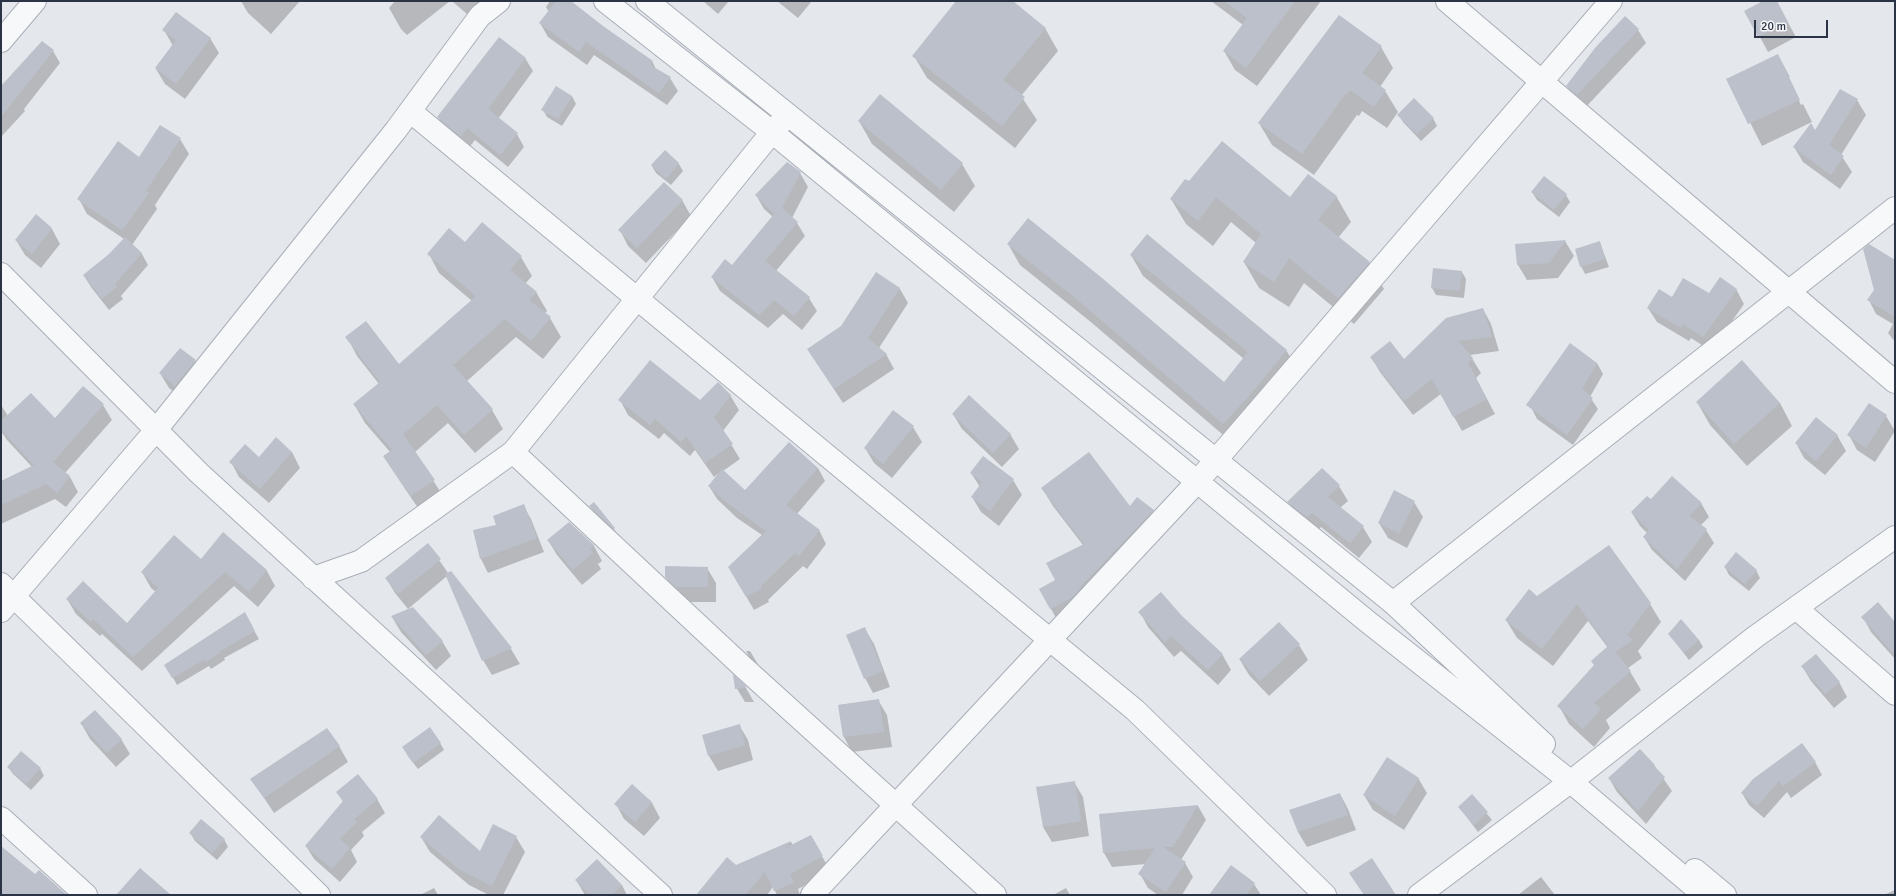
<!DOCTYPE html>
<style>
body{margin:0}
#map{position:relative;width:1896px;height:896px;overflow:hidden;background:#e4e7ec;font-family:Signika,sans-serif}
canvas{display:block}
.frame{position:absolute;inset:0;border:2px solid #2b3445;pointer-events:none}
.scale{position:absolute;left:1754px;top:20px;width:74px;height:18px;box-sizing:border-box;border:2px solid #2b3445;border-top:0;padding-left:5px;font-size:12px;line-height:14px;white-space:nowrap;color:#2b3445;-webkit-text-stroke:3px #f4f6f9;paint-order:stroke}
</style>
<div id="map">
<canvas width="1896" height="896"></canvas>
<div class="frame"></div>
<div class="scale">20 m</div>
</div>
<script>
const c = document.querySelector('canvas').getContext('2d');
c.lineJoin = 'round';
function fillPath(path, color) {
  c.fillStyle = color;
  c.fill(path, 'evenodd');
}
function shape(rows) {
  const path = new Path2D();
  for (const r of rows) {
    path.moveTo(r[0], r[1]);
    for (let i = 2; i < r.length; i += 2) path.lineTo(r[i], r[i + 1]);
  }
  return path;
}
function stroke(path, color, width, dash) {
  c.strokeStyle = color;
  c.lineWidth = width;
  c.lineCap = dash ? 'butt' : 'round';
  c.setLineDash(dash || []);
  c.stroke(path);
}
const shadow = shape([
 [241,1,300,1,271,34,248,13],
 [395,1,450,1,407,35,401,29,389,8],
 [452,1,494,1,476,22],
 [550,1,569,1,603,27,652,61,657,71,670,78,678,91,667,105,594,55,587,65,548,37,540,23,549,12,546,7],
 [703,1,729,1,718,14],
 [777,1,812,1,798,18],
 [959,1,1012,1,1045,28,1058,51,1021,96,1037,120,1015,148,927,78,914,56],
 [1211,1,1321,1,1257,86,1235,70,1224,51,1243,25],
 [1765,1,1776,1,1796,37,1768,52,1746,11],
 [1625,17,1638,30,1646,43,1585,108,1575,99,1567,86],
 [164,30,210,38,219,53,185,99,165,84,156,69,173,46],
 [1381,47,1393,68,1380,87,1385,91,1398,112,1387,128,1362,111,1359,116,1357,115,1314,175,1272,145,1259,123],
 [53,51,60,63,24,109,25,111,1,137,1,87],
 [1778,55,1790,77,1788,77,1801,105,1803,104,1812,122,1762,146,1728,79],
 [525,58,533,71,498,119,517,134,524,147,508,167,475,140,468,149,445,130,438,117],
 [572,96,576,104,562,126,547,117,543,110],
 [1857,100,1866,115,1841,155,1852,172,1840,189,1803,162,1794,147],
 [1399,115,1433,118,1437,126,1421,141,1403,122],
 [859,121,962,164,975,186,954,212,872,144],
 [180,139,189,154,155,205,157,209,132,245,142,254,148,265,121,296,123,299,109,310,91,287,84,276,110,255,124,239,87,214,79,199,139,159],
 [665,152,679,164,683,171,671,185,656,173,652,166],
 [800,173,808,187,792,218,797,223,805,236,776,271,809,298,817,311,802,330,783,314,768,328,720,291,712,277,732,266,773,217,764,209,756,195],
 [1189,183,1290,199,1336,196,1351,222,1338,238,1369,263,1384,289,1354,324,1304,283,1289,307,1259,288,1244,262,1256,243,1231,222,1213,246,1186,224,1171,199],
 [1532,192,1566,195,1570,202,1559,217,1537,200],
 [682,200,691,216,646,263,628,246,620,230],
 [36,216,52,229,60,244,41,268,25,255,16,240],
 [482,223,521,257,532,276,525,284,536,292,547,311,544,314,550,318,561,337,543,359,516,337,466,382,492,410,503,429,475,453,448,423,415,452,445,499,422,514,384,457,390,452,365,423,354,404,379,384,357,356,347,337,399,365,472,301,439,273,429,254,465,243],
 [1565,241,1574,256,1558,278,1527,280,1518,265,1516,245],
 [1600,243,1609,267,1585,274,1581,266],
 [1008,244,1224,383,1244,359,1143,276,1131,255,1286,350,1299,371,1235,445,1092,323,1020,265],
 [1895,261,1895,342,1888,333,1893,324,1876,314,1869,300],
 [1462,272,1466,279,1464,298,1436,295,1432,288],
 [876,274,900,289,908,303,879,348,886,354,894,369,843,403,808,350,842,327],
 [1736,289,1744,304,1711,351,1691,338,1689,341,1657,322,1648,308,1673,298,1710,295],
 [1483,309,1491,324,1499,351,1470,355,1481,373,1476,378,1495,414,1462,431,1441,394,1413,415,1380,372,1371,357,1404,360],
 [195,361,204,376,184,400,169,388,160,373],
 [1597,363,1603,374,1590,397,1598,409,1573,445,1537,419,1531,407],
 [730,395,739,410,723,431,740,459,723,471,745,491,818,468,825,481,797,514,819,530,826,544,807,569,803,566,768,600,769,602,754,610,729,567,762,535,737,518,717,499,709,486,719,473,714,477,695,450,690,456,664,433,659,439,628,415,620,400,700,401],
 [1697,402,1780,403,1792,426,1747,466,1710,425],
 [1,405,8,416,55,419,103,405,112,420,65,473,70,477,78,492,66,507,55,499,1,524,1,482,32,467,7,440,1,431],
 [953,414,1010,434,1019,449,1002,467,962,429],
 [1886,416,1895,431,1875,462,1857,450,1849,435],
 [913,427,922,442,892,478,874,463,865,448],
 [1837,435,1846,451,1825,475,1804,458,1796,443],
 [292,452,300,468,269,503,239,477,231,462],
 [983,457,1013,480,1022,495,999,526,981,512,972,497,980,487,971,473],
 [1339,486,1348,501,1340,508,1363,527,1372,542,1359,558,1321,527,1316,532,1297,517,1289,502],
 [1042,488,1130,508,1153,511,1163,529,1061,627,1040,589,1056,581,1083,545,1053,506],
 [1651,501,1701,503,1709,517,1700,526,1706,530,1714,543,1685,581,1652,550,1644,537,1647,533,1640,526,1632,513],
 [1414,502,1423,517,1407,548,1388,538,1379,523],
 [523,505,531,519,544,552,488,573,481,559,475,531,498,526],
 [590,506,614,529,623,543,599,521],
 [569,523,594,546,602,561,598,564,601,569,582,585,557,555,548,540],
 [224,534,267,571,275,586,258,607,234,586,142,671,102,634,100,636,76,614,67,599,127,624,156,592,151,588,142,572,201,560],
 [428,544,448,573,450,572,511,649,520,664,492,675,483,660,447,576,408,609,395,593,386,578],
 [1725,567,1756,570,1760,578,1749,591,1729,575],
 [707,568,716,583,716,602,685,602,675,592,666,577],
 [1537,597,1650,604,1661,622,1638,651,1642,658,1628,668,1641,690,1606,720,1610,728,1594,747,1569,724,1559,706,1595,666,1592,661,1608,648,1588,621,1553,666,1517,638,1506,620],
 [1140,612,1181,617,1222,654,1231,670,1218,685,1181,651,1174,657,1148,627],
 [244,613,259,639,224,658,225,660,211,669,209,666,177,685,166,665],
 [392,617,442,641,451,656,436,670,401,632],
 [1863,617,1895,623,1895,659,1871,632],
 [865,629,874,644,890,687,873,693,865,678],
 [1669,634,1699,640,1703,647,1689,660],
 [1299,645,1308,660,1269,696,1249,675,1240,660],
 [746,651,750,651,759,666,760,671,754,666],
 [1802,666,1839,682,1847,697,1834,708,1811,681],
 [735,677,746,688,754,702,745,702,736,687],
 [878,700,887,715,892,747,852,752,844,737,839,705],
 [81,723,121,739,130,754,116,767,90,739],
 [739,725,748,740,753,760,718,771,709,756,703,736],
 [440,743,444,750,418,769,407,755],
 [339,746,348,762,274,813,252,780],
 [1815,762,1822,775,1791,798,1787,792,1764,818,1749,805,1742,793],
 [1654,765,1672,791,1646,824,1617,792,1609,778],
 [8,767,40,768,44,776,31,790,13,774],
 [1418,778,1427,793,1404,830,1373,810,1364,795],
 [1074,782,1083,797,1089,836,1052,842,1043,827],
 [632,786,652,803,660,818,644,836,624,819,616,804],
 [338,792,377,799,385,813,362,832,364,836,351,850,357,862,340,882,314,859,306,846,343,802],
 [1340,794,1348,809,1356,830,1307,847,1298,832,1291,811],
 [1472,795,1492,820,1478,832,1459,807],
 [1198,806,1206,820,1181,860,1185,863,1193,877,1182,895,1158,895,1148,888,1140,874,1146,864,1112,867,1104,853,1100,815],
 [191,834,224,839,228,847,217,860,195,841],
 [421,837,480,853,516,837,525,852,503,895,489,895,469,885,430,852],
 [791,842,793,845,819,851,831,872,798,889,800,895,777,895,773,887,767,895,699,895,736,866],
 [1541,877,1555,895,1518,895],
 [576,880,622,885,627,895,585,895],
 [1254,884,1261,895,1210,895],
 [434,888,438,895,420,895],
 [1066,888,1070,895,1053,895],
 [1895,890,1895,895,1884,895]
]);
const building = shape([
 [556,1,571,1,603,26,653,61,650,65,671,77,659,93,586,42,579,52,539,23],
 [956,1,1013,1,1046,28,1003,80,1025,97,1002,126,912,56],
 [1224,1,1295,1,1246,68,1223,51,1247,18],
 [1763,1,1777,1,1788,22,1758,37,1744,11],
 [176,12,211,38,176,84,155,68,176,40,162,30],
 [1339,15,1382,46,1362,73,1386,90,1374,107,1350,90,1346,95,1345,94,1302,154,1258,123],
 [1625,16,1639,29,1577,95,1566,86,1595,48],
 [499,37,526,58,488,109,518,133,500,155,467,128,461,137,437,117],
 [42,41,54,50,1,117,1,86],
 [1778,54,1800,100,1748,124,1726,79],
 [556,86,572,96,558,119,541,110],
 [1840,89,1858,99,1829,145,1844,156,1831,175,1793,147,1811,123,1815,130],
 [880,94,963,163,941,190,858,121],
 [1414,98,1434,118,1417,134,1397,115],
 [160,125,181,138,146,191,149,193,122,230,77,199,118,141,139,157],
 [1222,141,1290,197,1308,174,1337,196,1318,220,1370,262,1338,298,1289,258,1274,282,1243,262,1261,234,1216,197,1198,221,1170,199,1185,179,1189,181],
 [665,150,679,163,666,179,651,165],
 [787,162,801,172,782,208,798,222,765,261,810,297,794,316,774,300,759,315,711,277,725,259,732,265,774,214,755,195],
 [1544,176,1567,194,1554,210,1531,192],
 [664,182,683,200,637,248,618,230],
 [36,214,52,228,32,254,15,240],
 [1028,218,1102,278,1224,382,1248,352,1130,255,1147,234,1287,350,1248,397,1223,424,1079,301,1007,244],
 [482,222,522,256,510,270,537,292,529,300,551,317,531,341,505,319,453,365,493,409,464,435,437,405,403,434,435,480,410,496,383,456,392,450,353,404,380,382,345,337,366,321,399,364,476,296,427,254,449,228,465,242],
 [125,237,142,253,115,284,117,287,102,299,83,275,109,254],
 [1566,240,1549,263,1517,265,1515,244],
 [1600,241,1605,259,1580,267,1575,249],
 [1869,244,1895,260,1895,317,1867,300,1874,290,1863,249],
 [1433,268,1462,271,1460,291,1431,288],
 [876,272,900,288,868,338,887,354,834,389,807,349,841,326],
 [1720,277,1737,289,1703,337,1683,324,1681,328,1647,308,1659,289,1672,297,1683,278,1709,293],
 [1483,308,1492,337,1458,341,1473,358,1468,363,1487,399,1453,417,1432,379,1404,401,1370,357,1390,341,1404,359,1446,318],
 [1570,343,1597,363,1582,389,1593,398,1567,435,1526,405],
 [180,348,196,360,175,386,159,373],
 [650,360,700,400,718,382,731,395,714,417,733,444,705,463,686,436,681,442,655,419,650,425,618,400],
 [1742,360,1780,403,1734,444,1696,402],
 [83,386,104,404,53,462,70,476,57,493,46,484,1,505,1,481,34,465,1,430,1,421,31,393,55,418],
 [969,395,1011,434,993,453,952,414],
 [1869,403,1887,415,1866,448,1847,435],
 [893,410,914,426,883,464,864,448],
 [1816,417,1838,435,1816,461,1795,443],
 [276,437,292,452,260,489,229,462,245,444,259,457],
 [789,442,818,468,786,505,820,530,799,556,795,553,761,586,762,588,746,597,728,567,766,531,729,504,708,486,722,469,745,490],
 [1089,452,1130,506,1137,497,1154,510,1079,588,1080,589,1073,597,1050,609,1039,589,1055,580,1046,563,1084,544,1041,488],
 [983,456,1014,479,990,511,971,497,982,482,970,473],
 [1322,468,1340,485,1328,497,1364,526,1350,543,1312,513,1307,517,1287,502],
 [1672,476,1702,503,1689,516,1707,529,1677,569,1643,537,1649,530,1631,512,1647,496,1651,499],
 [1394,490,1415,501,1399,534,1378,523],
 [594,502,615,528,614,529,589,506],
 [524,504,537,538,480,559,473,530,496,525,493,516],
 [569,522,594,545,590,549,593,553,573,570,547,540],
 [223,532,267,570,249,592,225,572,133,657,93,619,91,622,66,599,83,581,127,623,158,588,141,572,174,535,201,559],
 [428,543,441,559,398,594,385,578],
 [1609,545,1651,603,1627,635,1633,640,1615,652,1631,671,1594,703,1601,709,1583,729,1557,706,1594,665,1591,661,1608,646,1577,604,1542,649,1505,620,1529,589,1537,596],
 [1736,552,1757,570,1745,584,1724,567],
 [665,566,708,567,708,587,675,587,665,577],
 [451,571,512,648,482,661,445,574],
 [1161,592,1182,616,1223,654,1208,670,1171,636,1165,642,1138,612],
 [1878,602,1895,622,1895,655,1861,617],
 [413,607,443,641,426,655,391,616],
 [245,612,255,631,220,651,221,652,206,662,204,660,172,678,164,665],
 [1681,619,1699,640,1684,653,1668,634],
 [1279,622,1300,644,1260,681,1239,659],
 [865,627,883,671,864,679,846,635],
 [1816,654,1840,682,1825,694,1801,666],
 [733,675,734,675,747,687,735,689],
 [879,699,884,732,843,737,838,705],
 [95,710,122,739,107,753,80,723],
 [740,724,745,745,708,756,702,735],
 [430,727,441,743,413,763,402,747],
 [327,728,340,746,264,798,250,779],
 [1802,743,1816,762,1783,786,1779,781,1757,806,1741,793,1753,779],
 [1640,749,1655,765,1654,766,1665,777,1638,811,1608,778],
 [21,751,41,768,26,784,7,767],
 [1387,757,1419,778,1395,816,1363,795],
 [358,774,378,799,354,819,357,822,340,839,350,848,332,869,305,846,343,801,336,792],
 [1075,781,1081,821,1043,827,1036,787],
 [632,784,652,802,635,822,614,804],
 [1340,793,1348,815,1298,832,1289,810],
 [1472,794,1488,812,1474,825,1458,807],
 [1198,805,1173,847,1163,847,1186,862,1166,892,1138,874,1155,848,1103,853,1099,814],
 [439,815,480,851,493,824,517,836,492,886,460,870,420,837],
 [201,819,225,839,212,853,189,833],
 [811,835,823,856,790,874,794,883,774,891,765,872,745,895,696,895,727,857,736,865,791,841,785,848],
 [1,846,35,874,39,870,67,895,1,895],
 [1372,858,1396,895,1364,895,1349,873],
 [597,859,622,885,612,895,590,895,575,880],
 [1231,865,1255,883,1246,895,1209,895],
 [140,868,171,895,116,895]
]);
const minor = shape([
 [1447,1,1895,382],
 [1,41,35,1],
 [410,111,1135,710,1325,895],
 [1,274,199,473,661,895],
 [513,452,742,666,995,895],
 [313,578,361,561,513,452,772,132,785,118],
 [1,584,319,895],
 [1393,603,1895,208],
 [1796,608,1895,694],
 [1,611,156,430,396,130,480,16,499,1],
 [1,818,86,895],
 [812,895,1197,482,1611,1],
 [1419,895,1578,776,1755,637,1895,537]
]);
const tertiary = shape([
 [605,1,772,132,1368,622,1570,781,1704,895],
 [647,1,1393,603,1544,744],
 [1695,870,1725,895]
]);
fillPath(shadow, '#0003');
fillPath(building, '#bbc0ca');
stroke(minor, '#a9aeb7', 24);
stroke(tertiary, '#a9aeb7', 24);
stroke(minor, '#f7f8fa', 22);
stroke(tertiary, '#f7f8fa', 22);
</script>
